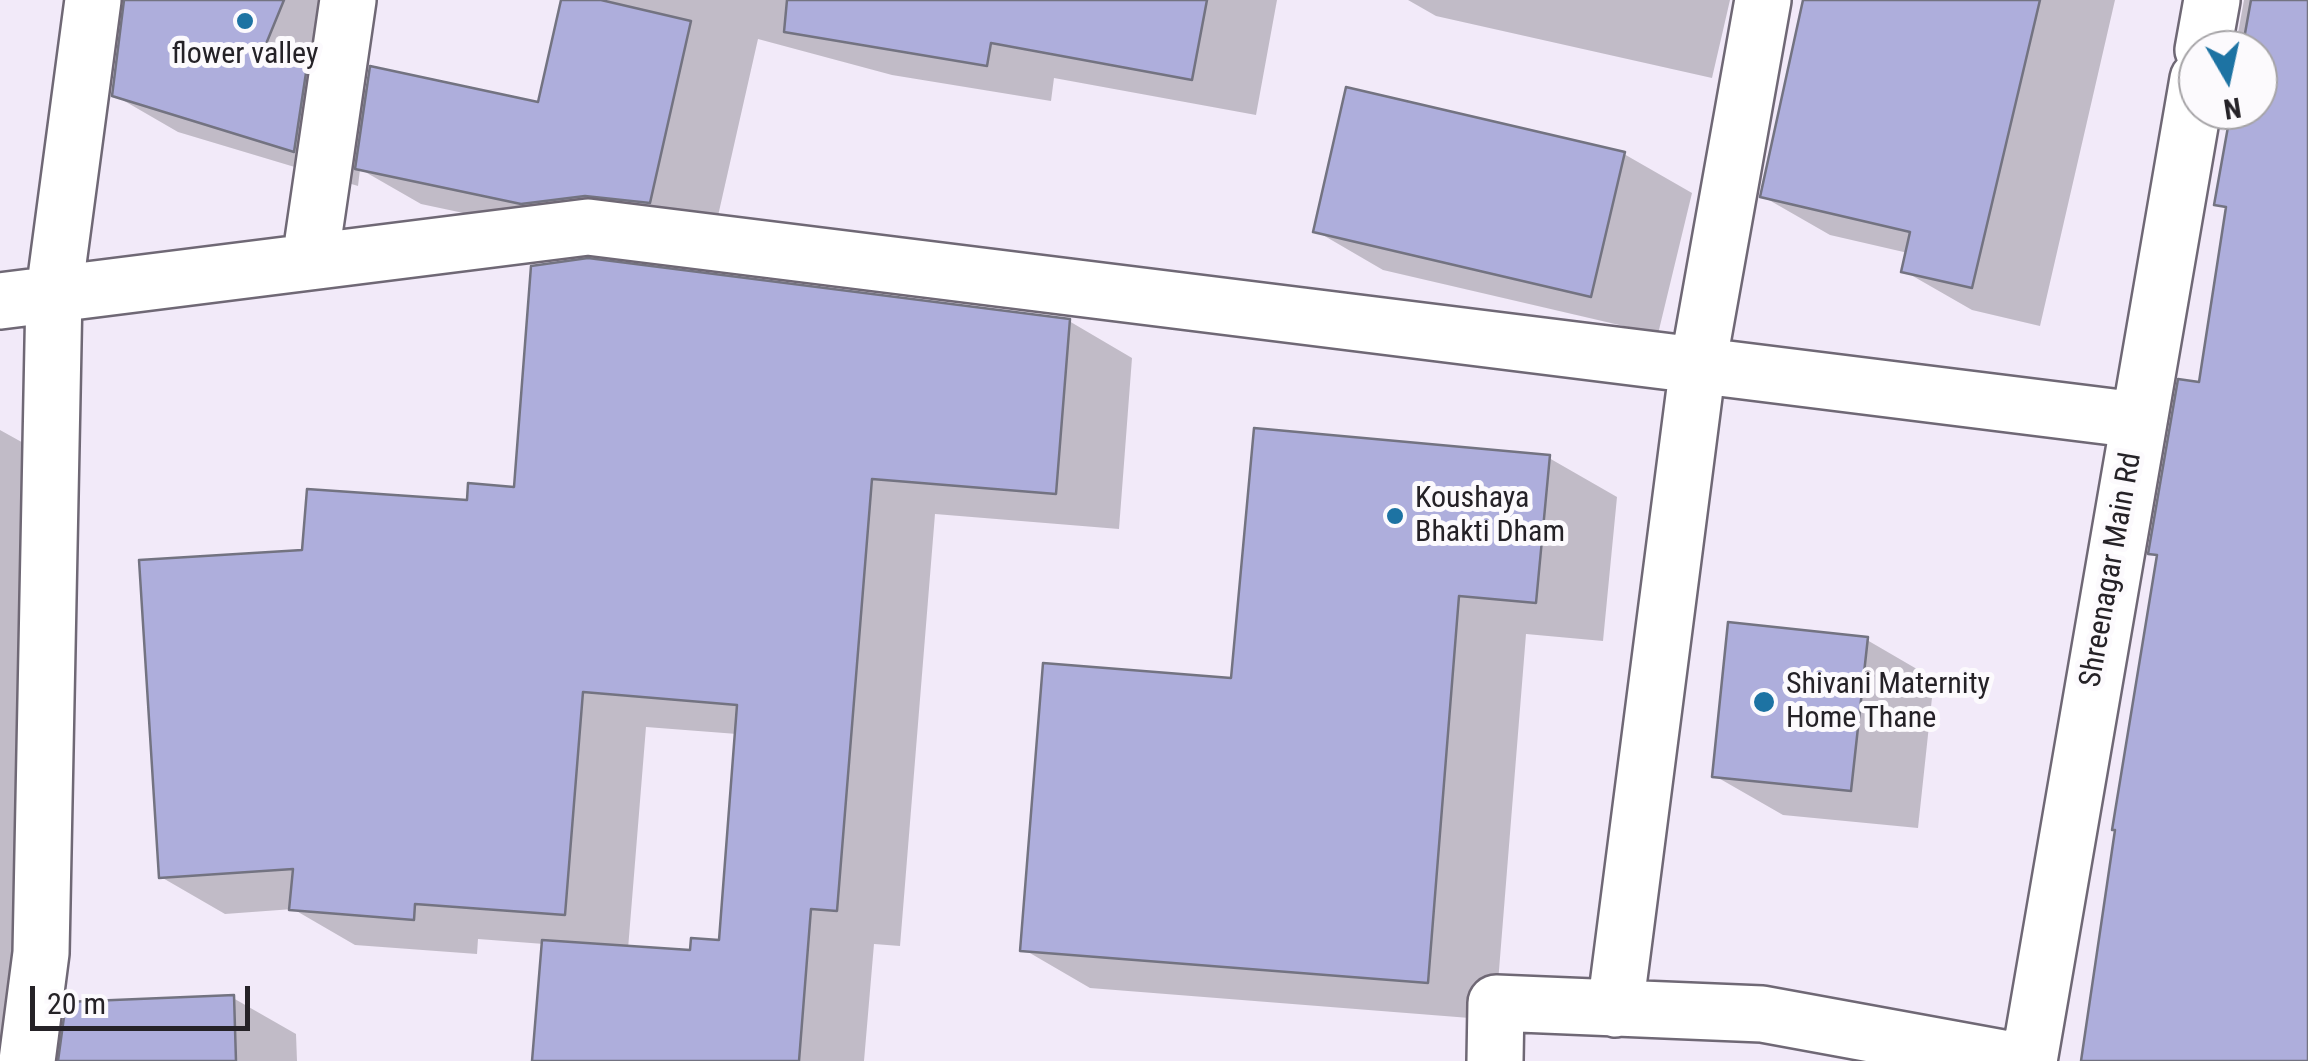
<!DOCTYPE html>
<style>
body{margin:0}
#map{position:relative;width:2308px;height:1061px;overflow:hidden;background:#f2eaf9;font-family:"Roboto Condensed",sans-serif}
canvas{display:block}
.north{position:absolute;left:2178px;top:30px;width:100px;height:100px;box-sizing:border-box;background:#fcfafd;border:2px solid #a6a4a7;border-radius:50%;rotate:171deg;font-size:28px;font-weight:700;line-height:40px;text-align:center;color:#252227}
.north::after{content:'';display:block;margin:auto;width:35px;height:45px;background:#1d73a3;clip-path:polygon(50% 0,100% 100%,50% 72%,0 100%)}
.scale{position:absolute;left:30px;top:986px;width:220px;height:45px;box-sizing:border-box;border:5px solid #252227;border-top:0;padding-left:12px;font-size:30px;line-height:35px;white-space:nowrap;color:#252227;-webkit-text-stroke:8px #fcfafd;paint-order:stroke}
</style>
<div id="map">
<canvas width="2308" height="1061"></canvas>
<div class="north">N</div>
<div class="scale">20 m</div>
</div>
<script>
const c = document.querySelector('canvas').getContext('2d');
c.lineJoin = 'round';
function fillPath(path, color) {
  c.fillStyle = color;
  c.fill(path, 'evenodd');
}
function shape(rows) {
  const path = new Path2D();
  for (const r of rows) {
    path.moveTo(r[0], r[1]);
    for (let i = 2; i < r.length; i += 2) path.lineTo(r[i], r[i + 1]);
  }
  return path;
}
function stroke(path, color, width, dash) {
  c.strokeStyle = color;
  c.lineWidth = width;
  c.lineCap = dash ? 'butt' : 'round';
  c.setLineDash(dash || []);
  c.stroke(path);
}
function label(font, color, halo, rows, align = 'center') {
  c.font = font + ' "Roboto Condensed",sans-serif';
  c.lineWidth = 10;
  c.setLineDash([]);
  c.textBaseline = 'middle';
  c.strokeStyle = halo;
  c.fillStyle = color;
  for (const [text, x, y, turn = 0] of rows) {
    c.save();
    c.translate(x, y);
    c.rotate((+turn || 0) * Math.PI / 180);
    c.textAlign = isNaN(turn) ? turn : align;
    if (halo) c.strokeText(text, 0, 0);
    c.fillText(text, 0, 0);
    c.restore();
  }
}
const shadow = shape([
 [135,0,362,0,334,71,369,91,540,105,564,0,1277,0,1256,115,1054,78,1051,101,892,75,758,39,713,238,586,239,421,204,360,169,358,186,178,132,114,95],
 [1408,0,1730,0,1712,78,1436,16],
 [1807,0,2115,0,2040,326,1972,310,1904,271,1908,253,1830,235,1762,196],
 [2244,0,2308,0,2308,1061,2083,1061,2159,557,2151,552,2201,385,2228,210,2216,203,2234,110,2258,110,2258,50,2235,50],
 [1624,154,1692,193,1658,334,1383,270,1316,231],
 [1069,321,1132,358,1119,529,935,514,900,946,874,944,864,1061,534,1061,544,944,478,939,477,954,355,945,293,909,225,914,161,877,305,553],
 [646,727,737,734,721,942,692,953,628,949],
 [0,430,27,445,34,1016,63,1033,233,998,296,1034,297,1061,0,1061],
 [1549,458,1617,497,1603,641,1526,634,1495,1020,1090,988,1023,949,1233,680],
 [1867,640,1934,679,1918,828,1783,815,1715,776]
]);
const building = shape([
 [124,0,284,0,266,44,309,53,294,152,112,96,124,0],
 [561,0,601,0,691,21,650,203,585,196,521,204,355,169,370,66,538,102,561,0],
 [787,0,1207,0,1192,80,991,43,987,66,784,32,787,0],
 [1803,0,2040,0,1972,288,1901,272,1910,232,1760,197,1803,0],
 [2251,0,2308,0,2308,1061,2081,1061,2115,830,2112,830,2157,555,2148,554,2178,379,2199,382,2226,207,2214,205,2231,110,2258,110,2258,50,2242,50,2251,0],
 [1346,87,1625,152,1591,297,1313,232,1346,87],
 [588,258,1070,319,1056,494,872,479,837,911,811,909,799,1061,532,1061,542,940,690,950,691,938,719,940,737,705,583,692,565,915,415,904,414,920,289,910,293,869,159,878,139,560,302,550,307,489,467,500,468,483,514,487,531,266,588,258],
 [1254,428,1550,455,1536,603,1459,596,1428,983,1020,951,1043,663,1231,678,1254,428],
 [1728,622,1868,637,1851,791,1712,777,1728,622],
 [234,995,236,1061,58,1061,66,1002,234,995]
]);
const minor = shape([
 [2203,50,2212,0],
 [310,261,348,0],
 [0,301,588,227,2137,420],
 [1615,1009,1698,365,1763,0],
 [27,1061,41,953,54,293,93,0],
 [1495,1061,1496,1003,1762,1014,2019,1061],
 [2029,1061,2198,79]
]);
const markers = [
 [245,21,10,"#1d73a3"],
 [1395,516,10,"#1d73a3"],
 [1764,702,12,"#1d73a3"]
];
const poiNames = [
 ["flower valley",245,55,"center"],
 ["Koushaya",1415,499],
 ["Bhakti Dham",1415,533],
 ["Shivani Maternity",1786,685],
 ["Home Thane",1786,719]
];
const streetNames = [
 ["Shreenagar Main Rd",2112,570,-80]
];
fillPath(shadow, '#0003');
fillPath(building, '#aeaedc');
stroke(building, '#737381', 2.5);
stroke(minor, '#6f6875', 60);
stroke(minor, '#fff', 55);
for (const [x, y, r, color] of markers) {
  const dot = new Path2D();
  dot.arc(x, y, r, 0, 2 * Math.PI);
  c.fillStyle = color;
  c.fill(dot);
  stroke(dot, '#fcfafd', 4);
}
label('30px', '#252227', '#fcfafd', poiNames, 'left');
label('30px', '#252227', '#fcfafd', streetNames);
</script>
